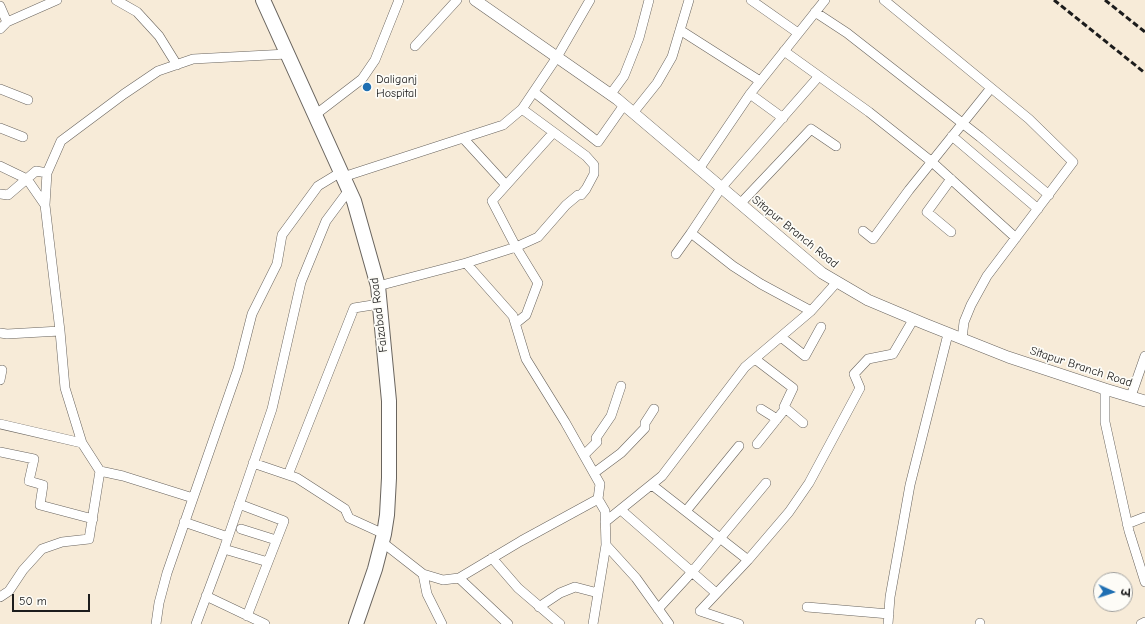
<!DOCTYPE html>
<meta charset="utf-8">
<style>
body{margin:0}
#map{position:relative;width:1145px;height:624px;overflow:hidden;background:#f7ebd8;font-family:"Comic Neue","Playpen Sans Deva",sans-serif}
canvas{display:block}
.north{position:absolute;left:1093px;top:572px;width:40px;height:40px;box-sizing:border-box;background:#fdfcf7;border:1px solid #a3a29f;border-radius:50%;rotate:93deg;font-size:11px;font-weight:700;line-height:16px;text-align:center;color:#1c1c1c}
.north::after{content:'';display:block;margin:auto;width:14px;height:18px;background:#1f6fb2;clip-path:polygon(50% 0,100% 100%,50% 72%,0 100%)}
.scale{position:absolute;left:12px;top:594px;width:78px;height:18px;box-sizing:border-box;border:2px solid #1c1c1c;border-top:0;padding-left:5px;font-size:12px;line-height:14px;white-space:nowrap;color:#1c1c1c;-webkit-text-stroke:3px #fdfcf7;paint-order:stroke}
</style>
<div id="map">
<canvas width="1145" height="624"></canvas>
<div class="north">उ</div>
<div class="scale">50 m</div>
</div>
<script>
const c = document.querySelector('canvas').getContext('2d');
c.lineJoin = 'round';
function shape(rows) {
  const path = new Path2D();
  for (const r of rows) {
    path.moveTo(r[0], r[1]);
    for (let i = 2; i < r.length; i += 2) path.lineTo(r[i], r[i + 1]);
  }
  return path;
}
function stroke(path, color, width, dash) {
  c.strokeStyle = color;
  c.lineWidth = width;
  c.lineCap = dash ? 'butt' : 'round';
  c.setLineDash(dash || []);
  c.stroke(path);
}
function label(font, color, halo, rows, align = 'center') {
  c.font = font + ' "Comic Neue",sans-serif';
  c.lineWidth = 3.5;
  c.setLineDash([]);
  c.textBaseline = 'middle';
  c.strokeStyle = halo;
  c.fillStyle = color;
  for (const [text, x, y, turn = 0] of rows) {
    c.save();
    c.translate(x, y);
    c.rotate((+turn || 0) * Math.PI / 180);
    c.textAlign = isNaN(turn) ? turn : align;
    if (halo) c.strokeText(text, 0, 0);
    c.fillText(text, 0, 0);
    c.restore();
  }
}
const minor = shape([
 [116,0,137,12,159,36,177,65],
 [751,0,798,33],
 [884,0,1029,119,1073,162,987,276,971,305,964,322,962,339],
 [0,6,7,22],
 [815,12,847,33,980,137,1049,195],
 [0,29,7,22,57,0],
 [680,30,760,81],
 [415,46,457,0],
 [784,51,869,112,932,162,1016,238],
 [0,89,28,100],
 [534,92,598,142,624,105],
 [750,94,783,118],
 [610,95,624,76,639,38,649,0],
 [633,113,657,83,672,57,689,0],
 [315,115,362,79,375,60,399,0],
 [0,128,23,137],
 [952,136,1038,209],
 [463,138,506,185],
 [0,166,27,179,45,205],
 [699,169,750,94,825,0],
 [343,177,503,125,522,109,557,57,590,0],
 [951,179,927,212,951,232],
 [0,194,8,195,36,171,47,173],
 [740,204,811,129,836,146],
 [863,231,873,239,909,190,991,88],
 [676,254,691,233],
 [466,263,513,316,526,359,565,422,600,484,598,499,605,511,606,545,593,624],
 [378,286,466,263,516,247,538,237,566,205,578,195,581,195,586,189,594,174,594,165,586,156,522,109],
 [811,311,761,284,733,266,691,233,721,188,819,76],
 [516,323,526,315,538,283,516,247,492,201,553,133],
 [0,333,7,334,60,331],
 [781,337,805,356,821,327],
 [755,359,793,388,784,407,803,423],
 [0,380,2,370],
 [1105,389,1105,422,1129,531,1145,582],
 [1131,396,1145,356],
 [761,409,777,419],
 [0,424,82,443],
 [757,444,785,409],
 [0,452,34,459,29,481,43,485,40,505,93,519],
 [584,455,597,442,596,438,611,416,621,386],
 [253,463,297,478,345,509,349,518,384,534],
 [594,473,621,453,645,428,645,423,654,409],
 [288,475,354,308,379,304],
 [652,485,748,560],
 [193,498,123,476,100,471,82,443,65,388,60,331,45,205,47,173,61,141,124,94,158,71,193,59,287,54],
 [239,504,284,521,247,616],
 [621,510,716,593],
 [686,511,739,446],
 [184,522,228,537],
 [605,522,662,476,745,367,811,311,837,282],
 [1127,524,1145,517],
 [241,529,276,540],
 [382,542,423,574,443,580,459,578,521,541,598,499],
 [606,545,636,578,669,624],
 [224,549,268,562],
 [492,558,518,588,560,624],
 [423,574,427,594,442,624],
 [459,578,508,624],
 [206,596,265,624],
 [0,597,9,591,23,570,42,549,62,542,89,539,100,471],
 [539,607,560,593,575,587,598,593],
 [807,607,889,614],
 [658,609,692,572,766,483],
 [980,623,980,624],
 [156,624,159,603,167,573,238,369,252,314,277,264,282,235,318,186,341,172],
 [196,624,224,549,272,409,301,282,326,221,349,190],
 [739,624,700,611,748,560,789,512,809,483,860,388,854,374,868,359,893,354,913,320],
 [888,624,890,597,910,485,948,334],
 [1141,624,1145,622]
]);
const tertiary = shape([
 [475,0,617,99,822,273,868,300,925,324,1008,357,1105,389,1145,401]
]);
const primary = shape([
 [263,0,354,201,378,286,389,401,389,478,387,515,384,534,375,569,356,624]
]);
const rail = shape([
 [1054,0,1145,73],
 [1105,0,1145,32]
]);
const markers = [
 [367,87,5,"#1f6fb2"]
];
const poiNames = [
 ["Daliganj",376,80],
 ["Hospital",376,94]
];
const streetNames = [
 ["Sitapur Branch Road",795,232,39],
 ["Faizabad Road",379,315,-97],
 ["Sitapur Branch Road",1081,367,18]
];
stroke(minor, '#69645e', 10);
stroke(tertiary, '#69645e', 12);
stroke(primary, '#69645e', 16);
stroke(minor, '#fff', 9);
stroke(tertiary, '#fff', 11);
stroke(primary, '#fff', 14);
stroke(rail, '#1c1c1c', 3, [6, 3]);
for (const [x, y, r, color] of markers) {
  const dot = new Path2D();
  dot.arc(x, y, r, 0, 2 * Math.PI);
  c.fillStyle = color;
  c.fill(dot);
  stroke(dot, '#fdfcf7', 1.5);
}
label('12px', '#1c1c1c', '#fdfcf7', poiNames, 'left');
label('12px', '#1c1c1c', '#fdfcf7', streetNames);
</script>
